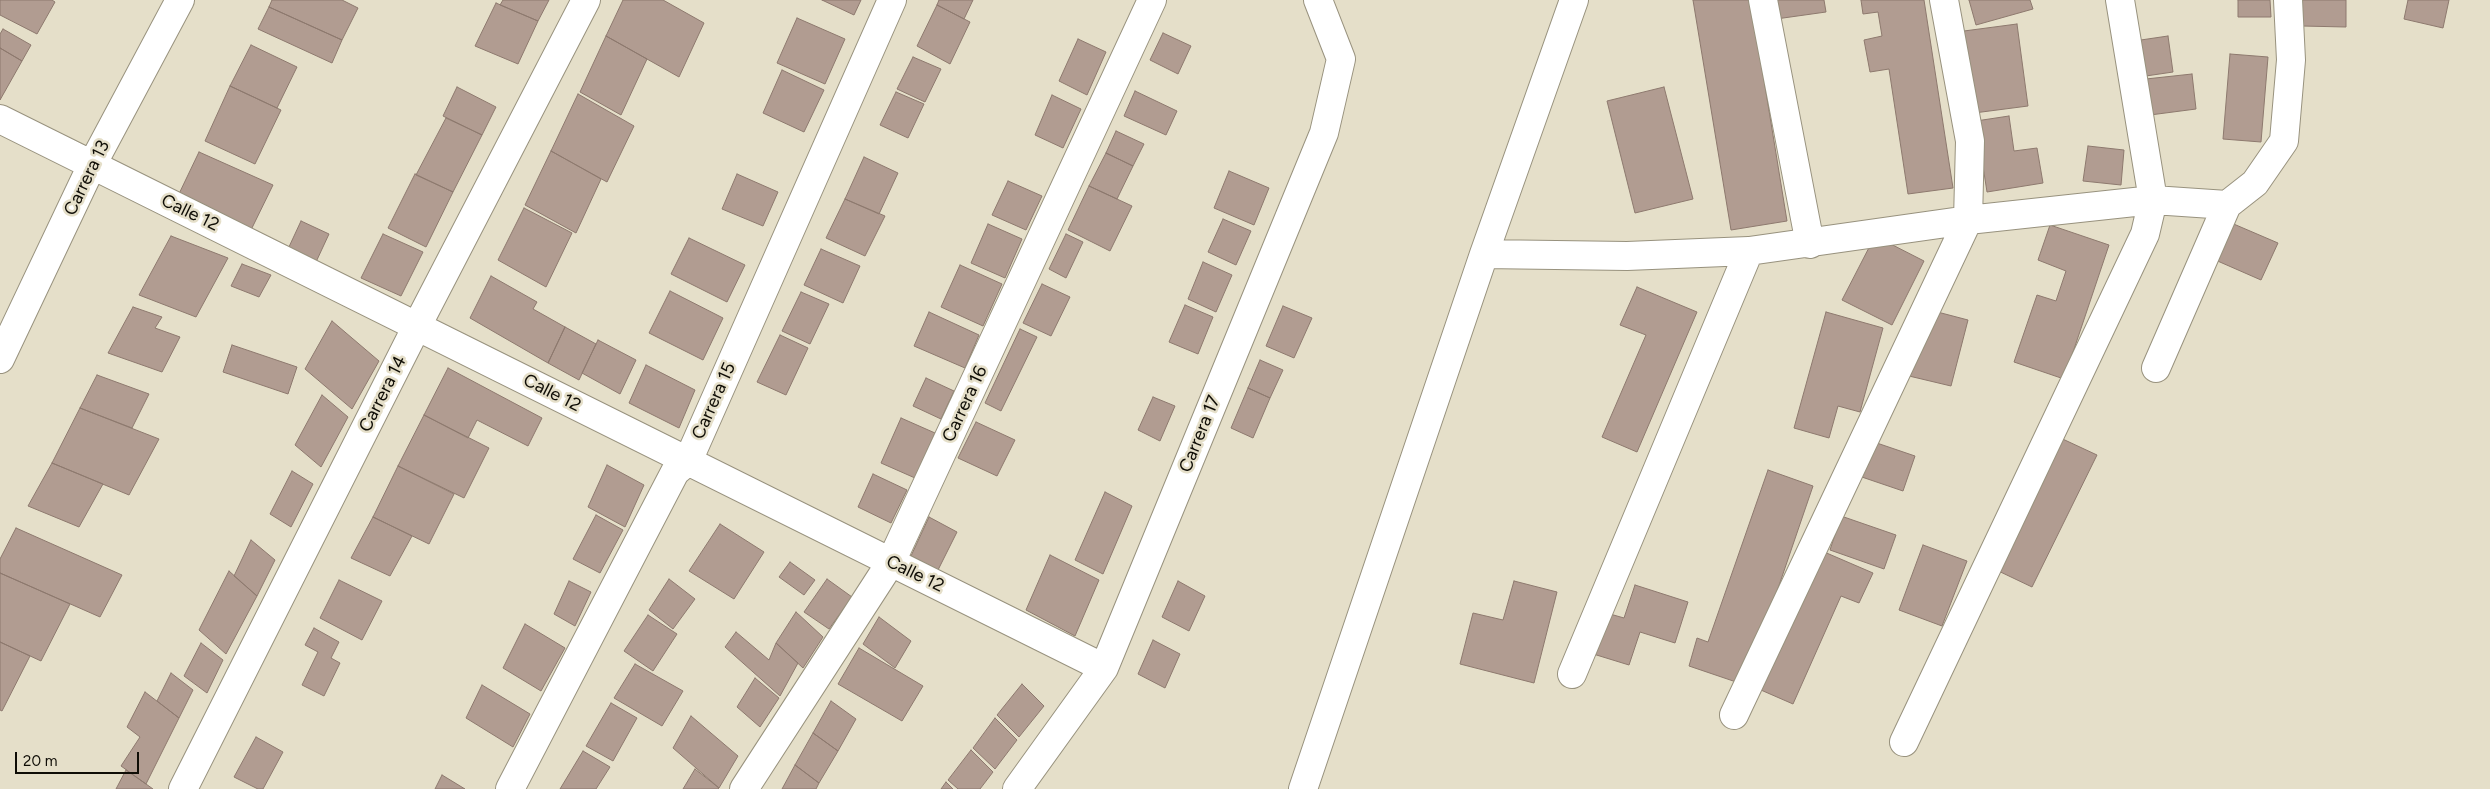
<!DOCTYPE html>
<style>
body{margin:0}
#map{position:relative;width:2490px;height:789px;overflow:hidden;background:#e5dfc9;font-family:Figtree,sans-serif}
canvas{display:block}
.scale{position:absolute;left:15px;top:752px;width:124px;height:22px;box-sizing:border-box;border:2px solid #0f0d06;border-top:0;padding-left:6px;font-size:15px;line-height:18px;white-space:nowrap;color:#0f0d06;-webkit-text-stroke:4px #e5dfc9;paint-order:stroke}
</style>
<div id="map">
<canvas width="2490" height="789"></canvas>
<div class="scale">20 m</div>
</div>
<script>
const c = document.querySelector('canvas').getContext('2d');
c.lineJoin = 'round';
function fillPath(path, color) {
  c.fillStyle = color;
  c.fill(path, 'evenodd');
}
function shape(rows) {
  const path = new Path2D();
  for (const r of rows) {
    path.moveTo(r[0], r[1]);
    for (let i = 2; i < r.length; i += 2) path.lineTo(r[i], r[i + 1]);
  }
  return path;
}
function stroke(path, color, width, dash) {
  c.strokeStyle = color;
  c.lineWidth = width;
  c.lineCap = dash ? 'butt' : 'round';
  c.setLineDash(dash || []);
  c.stroke(path);
}
function label(font, color, halo, rows, align = 'center') {
  c.font = font + ' Figtree,sans-serif';
  c.lineWidth = 5;
  c.setLineDash([]);
  c.textBaseline = 'middle';
  c.strokeStyle = halo;
  c.fillStyle = color;
  for (const [text, x, y, turn = 0] of rows) {
    c.save();
    c.translate(x, y);
    c.rotate((+turn || 0) * Math.PI / 180);
    c.textAlign = isNaN(turn) ? turn : align;
    if (halo) c.strokeText(text, 0, 0);
    c.fillText(text, 0, 0);
    c.restore();
  }
}
const building = shape([
 [0,0,52,0,55,2,37,34,0,15,0,0],
 [272,0,342,0,358,8,342,40,269,7,272,0],
 [503,0,549,0,538,21,500,5,503,0],
 [623,0,663,0,704,23,679,77,606,36,623,0],
 [822,0,861,0,854,15,822,0],
 [939,0,973,0,964,19,937,5,939,0],
 [1693,0,1751,0,1787,221,1731,230,1693,0],
 [1773,0,1824,0,1826,12,1776,19,1773,0],
 [1861,0,1924,0,1953,188,1908,194,1889,69,1870,72,1864,40,1882,36,1878,12,1863,14,1861,0],
 [1969,0,2030,0,2033,9,1976,25,1969,0],
 [2238,0,2270,0,2271,17,2238,17,2238,0],
 [2302,0,2346,0,2346,27,2302,26,2302,0],
 [2408,0,2449,0,2443,28,2404,19,2408,0],
 [496,3,538,21,518,64,475,46,496,3],
 [937,5,970,22,950,64,917,46,937,5],
 [269,7,342,40,332,63,258,29,269,7],
 [797,18,845,39,825,84,777,63,797,18],
 [2017,24,2028,106,1974,113,1964,31,2017,24],
 [3,29,31,45,22,61,0,48,0,34,3,29],
 [1163,33,1191,46,1178,74,1150,60,1163,33],
 [606,36,647,59,621,115,580,92,606,36],
 [2168,36,2173,72,2139,77,2134,41,2168,36],
 [1078,39,1106,52,1087,95,1059,81,1078,39],
 [251,45,297,67,277,108,230,86,251,45],
 [0,48,22,61,0,100,0,48],
 [2230,54,2268,57,2261,142,2223,139,2230,54],
 [913,57,941,69,925,102,897,89,913,57],
 [782,70,824,90,804,132,763,113,782,70],
 [2192,74,2196,109,2150,115,2146,79,2192,74],
 [230,86,281,110,255,164,205,141,230,86],
 [457,87,496,107,482,135,443,116,457,87],
 [1664,87,1693,199,1635,213,1607,101,1664,87],
 [1135,91,1177,111,1166,135,1124,116,1135,91],
 [896,92,924,104,908,138,880,125,896,92],
 [578,94,634,126,607,182,551,151,578,94],
 [1052,95,1081,109,1063,148,1035,135,1052,95],
 [2009,116,2014,151,2037,148,2043,183,1987,192,1976,121,2009,116],
 [446,118,482,135,453,192,416,175,446,118],
 [1116,131,1144,144,1133,166,1106,153,1116,131],
 [2088,146,2124,150,2121,185,2083,181,2088,146],
 [551,151,601,179,576,233,525,205,551,151],
 [199,152,273,185,250,232,177,198,199,152],
 [1106,153,1133,166,1117,199,1089,186,1106,153],
 [864,157,898,173,879,214,845,199,864,157],
 [1229,171,1269,188,1254,225,1214,208,1229,171],
 [415,174,453,192,426,247,388,228,415,174],
 [737,174,778,192,763,226,722,209,737,174],
 [1008,181,1042,196,1026,230,992,215,1008,181],
 [1089,186,1132,206,1110,251,1068,230,1089,186],
 [845,199,885,216,865,256,826,238,845,199],
 [524,208,572,233,546,287,498,260,524,208],
 [1223,219,1251,231,1236,265,1208,252,1223,219],
 [301,221,329,234,316,262,288,249,301,221],
 [2229,222,2278,243,2261,280,2213,259,2229,222],
 [988,224,1022,239,1005,278,971,263,988,224],
 [2050,225,2109,245,2064,379,2014,362,2037,295,2056,301,2066,271,2038,260,2050,225],
 [383,234,423,252,401,296,361,278,383,234],
 [1066,234,1083,242,1066,278,1049,269,1066,234],
 [171,236,228,258,196,317,139,295,171,236],
 [1875,236,1924,261,1892,325,1842,300,1875,236],
 [689,238,745,265,727,302,671,274,689,238],
 [821,249,860,266,843,303,804,285,821,249],
 [1203,262,1232,275,1216,312,1188,299,1203,262],
 [242,264,271,275,259,297,231,286,242,264],
 [960,265,1002,284,983,326,941,307,960,265],
 [491,276,537,302,533,309,565,327,548,363,470,318,491,276],
 [1042,284,1070,297,1051,336,1023,323,1042,284],
 [1637,287,1697,312,1637,452,1602,437,1646,335,1620,325,1637,287],
 [670,291,723,318,703,360,649,333,670,291],
 [801,292,829,304,810,344,782,331,801,292],
 [1185,305,1213,317,1198,354,1169,342,1185,305],
 [1283,306,1312,318,1294,358,1266,346,1283,306],
 [133,307,162,317,155,328,180,337,162,372,108,353,133,307],
 [1926,309,1968,320,1951,386,1909,376,1926,309],
 [929,312,979,335,965,368,914,346,929,312],
 [1826,312,1883,328,1860,412,1838,406,1829,438,1794,428,1826,312],
 [332,321,379,361,352,409,305,369,332,321],
 [565,327,596,344,579,380,548,363,565,327],
 [1020,329,1037,337,1001,411,985,403,1020,329],
 [780,335,808,348,786,395,757,382,780,335],
 [598,340,636,360,620,394,582,373,598,340],
 [232,345,297,367,288,394,223,372,232,345],
 [1260,360,1283,370,1270,398,1248,388,1260,360],
 [646,365,695,390,679,428,629,403,646,365],
 [448,368,542,418,528,446,477,420,468,438,424,415,448,368],
 [97,375,149,394,132,428,80,408,97,375],
 [926,378,954,391,941,419,913,406,926,378],
 [1248,388,1270,398,1253,438,1231,428,1248,388],
 [322,395,348,417,321,467,295,445,322,395],
 [1153,397,1175,406,1160,441,1138,430,1153,397],
 [80,408,159,439,129,495,52,463,80,408],
 [424,415,489,448,464,498,398,466,424,415],
 [901,418,935,433,915,478,881,463,901,418],
 [976,422,1015,440,997,476,958,458,976,422],
 [2054,435,2097,455,2032,587,1990,567,2054,435],
 [1865,439,1915,456,1903,491,1853,474,1865,439],
 [52,463,103,484,79,527,28,506,52,463],
 [607,465,644,485,625,527,588,507,607,465],
 [398,466,454,494,429,544,373,517,398,466],
 [1768,470,1813,486,1745,685,1689,666,1697,638,1708,642,1768,470],
 [292,471,313,484,291,527,270,514,292,471],
 [873,474,907,490,891,523,858,507,873,474],
 [1105,492,1132,506,1103,574,1075,560,1105,492],
 [596,515,623,530,600,573,573,559,596,515],
 [1841,516,1896,535,1884,569,1830,550,1841,516],
 [373,517,412,536,390,576,351,558,373,517],
 [929,517,957,532,938,570,911,556,929,517],
 [720,524,764,552,734,599,689,571,720,524],
 [16,528,122,575,100,617,0,573,0,559,16,528],
 [251,540,275,560,257,596,234,576,251,540],
 [1923,545,1967,561,1942,626,1899,610,1923,545],
 [1815,548,1873,573,1859,603,1841,596,1793,704,1754,687,1815,548],
 [1050,555,1099,580,1075,636,1026,610,1050,555],
 [790,562,815,580,804,595,779,577,790,562],
 [229,571,257,596,226,654,199,630,229,571],
 [0,573,70,604,41,661,0,642,0,573],
 [669,579,695,599,673,629,649,610,669,579],
 [827,579,852,597,829,629,804,612,827,579],
 [339,580,382,601,362,640,320,618,339,580],
 [569,581,591,592,575,626,554,614,569,581],
 [1178,581,1205,596,1189,631,1162,617,1178,581],
 [1514,581,1557,592,1534,683,1460,664,1473,613,1503,620,1514,581],
 [1635,585,1688,602,1675,643,1640,632,1629,665,1590,653,1603,612,1624,618,1635,585],
 [796,612,823,637,803,668,776,643,796,612],
 [648,615,677,634,653,671,624,651,648,615],
 [879,617,911,641,895,668,863,644,879,617],
 [525,624,565,648,541,691,503,668,525,624],
 [314,628,339,642,331,658,340,663,324,696,302,685,318,652,305,645,314,628],
 [736,632,769,660,776,643,798,663,780,696,725,647,736,632],
 [1153,640,1180,654,1165,688,1138,674,1153,640],
 [0,642,30,656,2,711,0,710,0,642],
 [201,643,223,660,207,693,184,676,201,643],
 [859,648,923,686,902,721,838,684,859,648],
 [635,664,683,691,662,726,614,698,635,664],
 [171,673,193,690,179,718,157,701,171,673],
 [755,678,779,698,760,727,737,707,755,678],
 [1022,684,1044,706,1019,737,997,715,1022,684],
 [482,685,530,714,513,747,466,718,482,685],
 [145,692,179,718,146,784,121,766,140,737,127,727,145,692],
 [831,701,856,719,838,751,813,733,831,701],
 [611,703,637,718,613,761,586,746,611,703],
 [691,716,738,756,719,788,673,748,691,716],
 [995,718,1017,740,995,769,973,748,995,718],
 [813,733,838,751,819,783,795,765,813,733],
 [256,737,283,752,263,789,258,789,234,777,256,737],
 [971,750,993,772,980,789,958,789,948,780,971,750],
 [583,751,610,767,596,789,560,789,583,751],
 [795,765,819,783,816,789,782,789,795,765],
 [695,769,719,788,718,789,683,789,695,769],
 [126,770,146,784,153,789,116,789,126,770],
 [442,775,465,789,435,789,442,775],
 [946,782,953,789,941,789,946,782]
]);
const street = shape([
 [1763,0,1810,244],
 [0,119,1104,668],
 [1484,254,1627,256,1749,251,1968,220,2153,200,2227,205],
 [0,359,92,165,180,0],
 [2156,368,2227,205,2255,183,2284,141,2291,60,2288,0],
 [1572,674,1749,251],
 [1734,715,1968,220,1970,141,1944,0],
 [1904,742,2145,234,2153,200,2120,0],
 [183,789,417,326,586,0],
 [510,789,675,472,688,461,892,0],
 [744,789,891,562,1152,0],
 [1017,789,1104,668,1324,133,1341,59,1318,0],
 [1303,789,1484,254,1574,0]
]);
const streetNames = [
 ["Carrera 13",87,178,-64],
 ["Calle 12",190,213,26],
 ["Calle 12",552,393,27],
 ["Carrera 14",383,394,-63],
 ["Carrera 15",714,401,-66],
 ["Carrera 16",965,404,-65],
 ["Carrera 17",1200,434,-68],
 ["Calle 12",915,574,26]
];
fillPath(building, '#b19c91');
stroke(building, '#8d796e', 1);
stroke(street, '#98927e', 30);
stroke(street, '#fff', 28);
label('18px', '#0f0d06', '#e5dfc9', streetNames);
</script>
